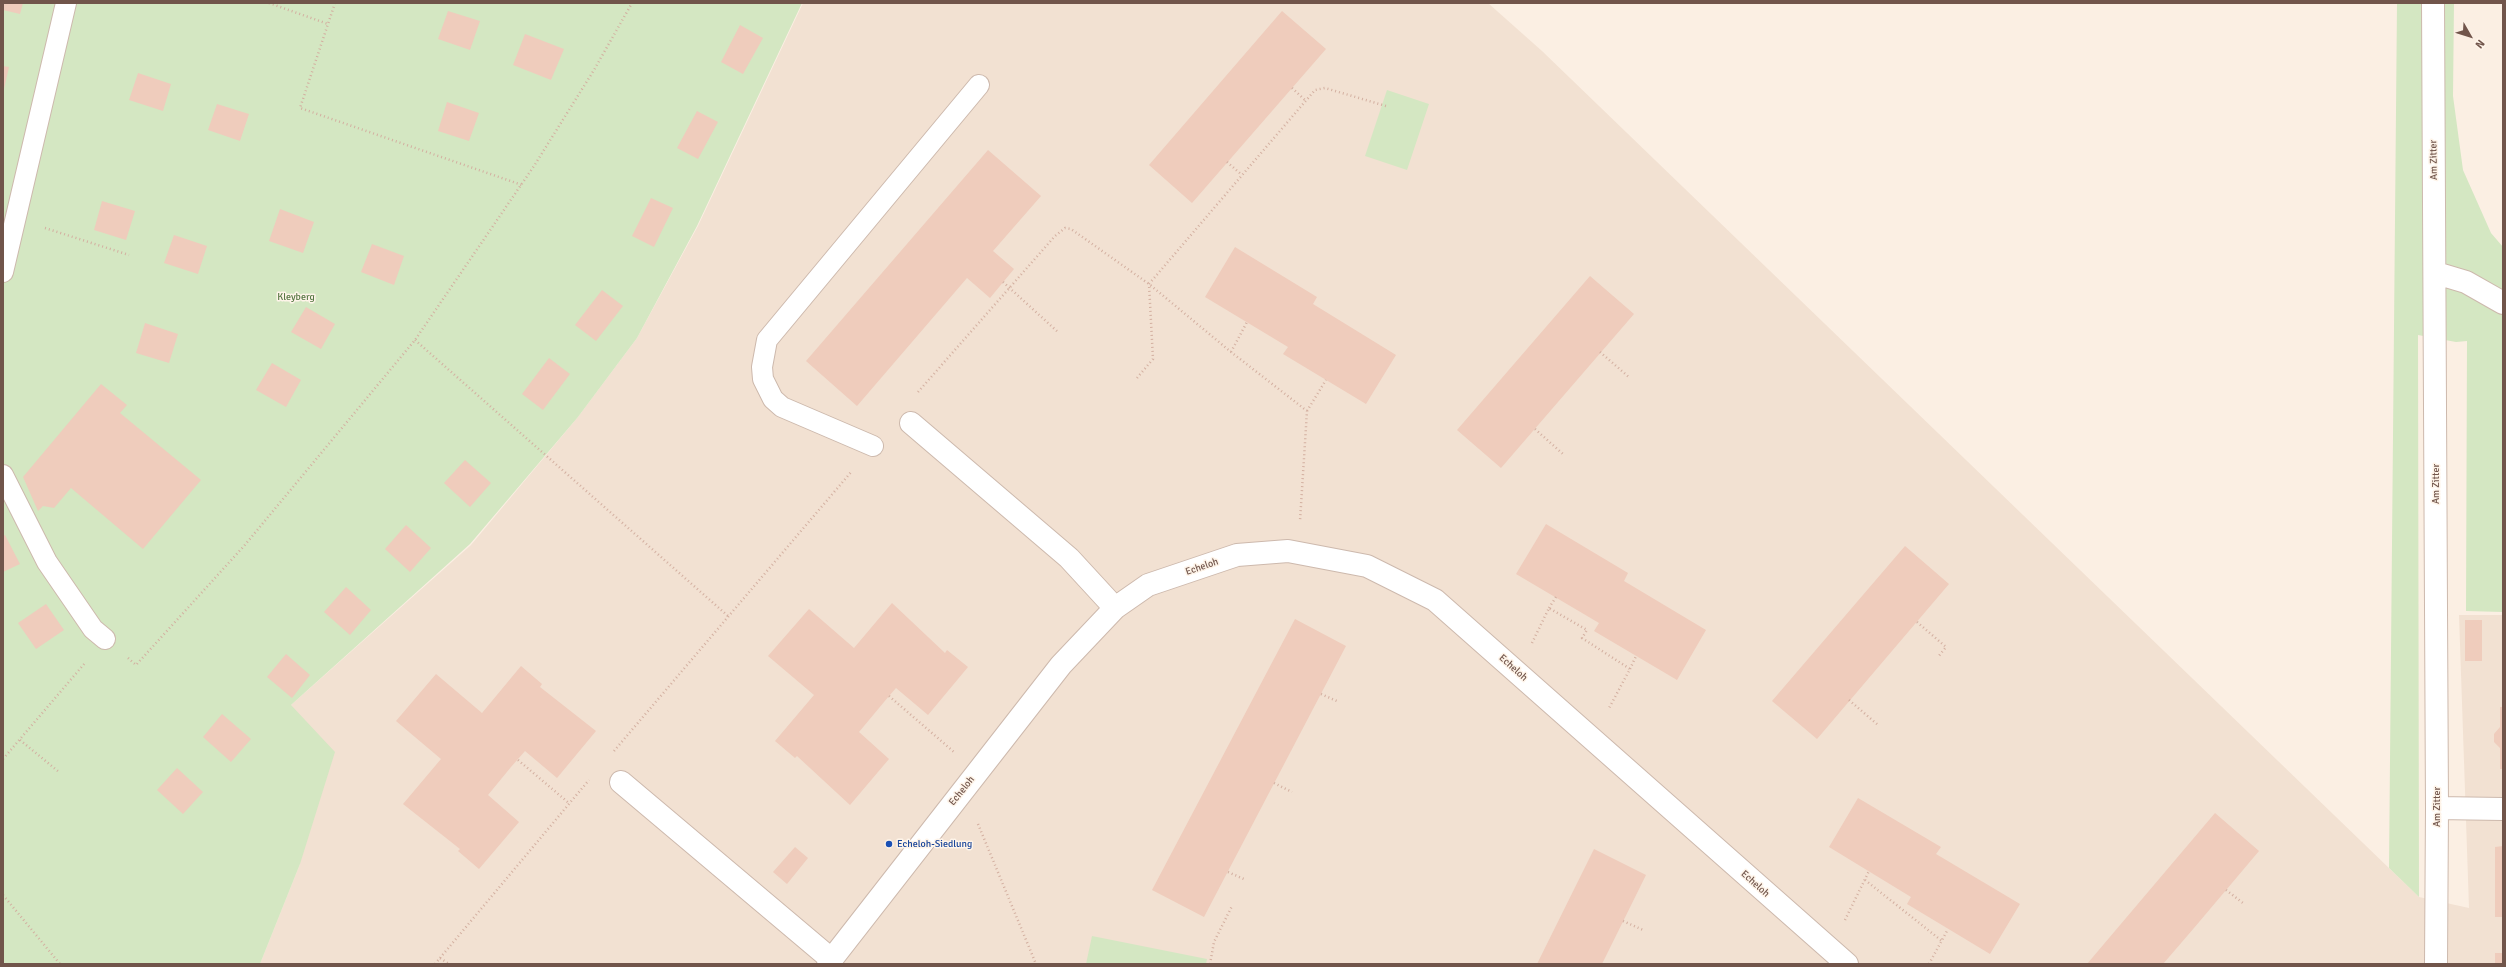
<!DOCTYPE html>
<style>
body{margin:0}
#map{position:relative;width:2506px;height:967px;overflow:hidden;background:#fbefe3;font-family:Signika,sans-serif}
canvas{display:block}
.frame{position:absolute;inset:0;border:4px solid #71554b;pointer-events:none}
.north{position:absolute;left:2450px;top:16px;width:40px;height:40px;-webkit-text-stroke:3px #fef4e9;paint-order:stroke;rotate:129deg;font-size:11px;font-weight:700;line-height:16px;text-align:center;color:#71554b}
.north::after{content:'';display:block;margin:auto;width:14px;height:18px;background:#71554b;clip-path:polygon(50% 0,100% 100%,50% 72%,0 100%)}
</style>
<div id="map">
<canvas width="2506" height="967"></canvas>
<div class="frame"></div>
<div class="north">N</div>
</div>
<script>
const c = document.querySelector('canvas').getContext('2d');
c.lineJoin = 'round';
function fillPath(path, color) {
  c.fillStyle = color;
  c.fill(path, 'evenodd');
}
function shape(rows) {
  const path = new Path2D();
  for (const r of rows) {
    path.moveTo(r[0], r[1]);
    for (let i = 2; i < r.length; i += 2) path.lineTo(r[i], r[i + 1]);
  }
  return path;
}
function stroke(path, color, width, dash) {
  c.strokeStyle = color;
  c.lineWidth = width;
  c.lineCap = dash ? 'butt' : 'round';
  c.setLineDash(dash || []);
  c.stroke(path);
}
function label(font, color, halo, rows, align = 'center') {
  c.font = font + ' Signika,sans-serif';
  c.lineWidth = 3;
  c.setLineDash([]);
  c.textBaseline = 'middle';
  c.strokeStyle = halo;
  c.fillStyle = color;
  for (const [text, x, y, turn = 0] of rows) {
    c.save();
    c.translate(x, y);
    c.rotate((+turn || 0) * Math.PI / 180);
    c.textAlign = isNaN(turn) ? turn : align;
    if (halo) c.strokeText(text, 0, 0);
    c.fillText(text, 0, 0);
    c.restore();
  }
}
const residential = shape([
 [803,3,1488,3,1542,51,2419,897,2469,908,2459,615,2503,615,2503,964,260,964,300,864,291,705,471,545,578,417,637,338,698,226]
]);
const green = shape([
 [3,3,802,3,697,226,637,338,578,417,470,544,291,705,335,752,300,864,260,964,3,964],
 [2397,3,2454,3,2453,96,2463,170,2491,233,2503,247,2503,612,2466,611,2467,341,2456,342,2418,335,2419,897,2389,868],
 [1387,90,1429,104,1407,170,1365,156],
 [1092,936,1207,959,1206,964,1086,964]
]);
const building = shape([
 [3,3,23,3,20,14,3,10],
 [448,11,480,21,470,50,438,39],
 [1282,11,1326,49,1192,203,1149,165],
 [740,25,763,38,743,74,721,62],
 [525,34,564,49,551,80,513,65],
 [3,66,9,67,4,89,3,89],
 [138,73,171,84,163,111,129,100],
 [447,102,479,113,469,141,438,131],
 [217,104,249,114,240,141,208,130],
 [697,111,718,122,698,159,677,148],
 [988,150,1041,196,993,251,1014,269,990,298,967,278,857,406,806,361],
 [651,198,673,208,654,247,632,236],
 [102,201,135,211,126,240,94,230],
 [280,209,314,222,303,253,269,241],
 [174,235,207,246,198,274,164,263],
 [372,244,404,256,394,285,361,272],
 [1235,247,1317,297,1313,304,1396,355,1366,404,1283,354,1288,347,1205,297],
 [1590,276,1634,314,1501,468,1457,430],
 [602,290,623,306,596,341,575,325],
 [306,307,335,324,321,349,291,332],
 [145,323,178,334,169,363,136,353],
 [549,358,570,374,543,410,522,394],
 [272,363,301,380,286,407,256,390],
 [101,384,127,405,120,413,201,480,143,549,71,488,54,508,43,506,38,511,23,477],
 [465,460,491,483,470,507,444,483],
 [1546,524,1628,573,1624,581,1706,630,1677,680,1594,631,1599,623,1516,574],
 [406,525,431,548,410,572,385,549],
 [5,535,20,564,3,572,3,536],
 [1905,546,1949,584,1817,739,1772,701],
 [346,587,371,610,350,635,324,612],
 [892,603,945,653,947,650,968,667,928,715,896,688,889,696,859,732,889,759,850,805,797,756,795,758,775,741,814,695,768,656,809,609,854,648],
 [46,604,64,630,36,649,18,623],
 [1295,619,1346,646,1204,917,1152,890],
 [2465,620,2482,620,2482,661,2465,661],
 [286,654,310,675,292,698,267,677],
 [521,666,542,684,540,687,596,731,557,778,525,751,511,767,488,795,519,822,479,869,458,851,460,849,403,804,441,759,396,721,436,674,482,713],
 [2500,707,2503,707,2503,769,2500,769,2500,748,2494,742,2494,734,2500,727],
 [222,714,251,739,231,762,203,737],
 [177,768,203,792,183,814,157,790],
 [1858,798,1941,847,1936,854,2020,904,1990,954,1907,904,1911,897,1829,847],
 [2215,813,2259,851,2194,928,2163,964,2087,964],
 [2503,846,2503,917,2495,917,2495,847],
 [795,847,808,858,787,884,773,872],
 [1594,849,1646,875,1602,964,1537,964],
 [2495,953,2503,953,2503,964,2495,964]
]);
const path = shape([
 [269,3,328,24],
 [335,3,300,108,522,185],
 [1292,88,1306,101],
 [1227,162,1242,175],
 [45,228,129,255],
 [1003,282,1059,333],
 [415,340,728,616],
 [1231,352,1247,322],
 [1600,352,1630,378],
 [1137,378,1153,359,1149,284,1315,90,1325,88,1386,106],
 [918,392,1055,236,1065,228,1071,229,1149,284,1231,352,1307,411,1300,521],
 [1307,411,1326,380],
 [1535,429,1563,454],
 [1549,608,1556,597],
 [1917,622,1946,647,1938,657],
 [1532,643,1549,608,1587,630,1582,638,1630,669,1608,710],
 [128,658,136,665,244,546,415,340,534,166,594,70,632,3],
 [1630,669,1636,656],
 [1321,694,1339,702],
 [889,696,954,752],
 [1849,700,1878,725],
 [20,740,59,772],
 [614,751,852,471],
 [3,759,85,663],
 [518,760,570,804],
 [1274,783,1292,792],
 [978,824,1036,964],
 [1228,872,1246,880],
 [1865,880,1942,941],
 [2226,890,2243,903],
 [3,895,60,964],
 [1845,920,1869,871],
 [1623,921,1643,930],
 [440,958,589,780],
 [435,964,440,958,449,964],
 [1210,964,1214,942,1232,906],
 [1929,964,1948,929]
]);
const service = shape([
 [3,272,66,3],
 [873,446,782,407,773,399,763,379,762,367,767,340,979,85],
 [3,475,47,562,93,629,105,639]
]);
const minor = shape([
 [2433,3,2437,808,2436,964],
 [2436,273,2466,282,2503,303],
 [911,423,1069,558,1115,608],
 [621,782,832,960],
 [2437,808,2503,809],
 [828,964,1061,665,1115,608,1148,585,1237,555,1288,551,1367,566,1435,600,1847,964]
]);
const markers = [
 [889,844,4,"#1a4fb4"]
];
const streetNames = [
 ["Am Zitter",2434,160,-91],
 ["Am Zitter",2436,484,-90],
 ["Echeloh",1202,567,-19],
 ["Echeloh",1513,668,42],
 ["Echeloh",962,791,-51],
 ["Am Zitter",2437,807,-90],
 ["Echeloh",1755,884,42]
];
const parkNames = [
 ["Kleyberg",296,297]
];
const transitNames = [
 ["Echeloh-Siedlung",897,844]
];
fillPath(residential, '#f2e1d2');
fillPath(green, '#d4e7c2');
fillPath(building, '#efccbc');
stroke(service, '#cdb9ad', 22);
stroke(minor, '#cdb9ad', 24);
stroke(path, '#d3afa0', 2.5, [1, 3]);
stroke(service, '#fff', 20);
stroke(minor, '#fff', 22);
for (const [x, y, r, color] of markers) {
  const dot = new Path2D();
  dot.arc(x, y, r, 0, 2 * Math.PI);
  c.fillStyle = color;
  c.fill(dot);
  stroke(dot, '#fef4e9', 1.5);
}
label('10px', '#71554b', '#fef4e9', streetNames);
label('10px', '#567743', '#fef4e9', parkNames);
label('10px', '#164399', '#fef4e9', transitNames, 'left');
</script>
